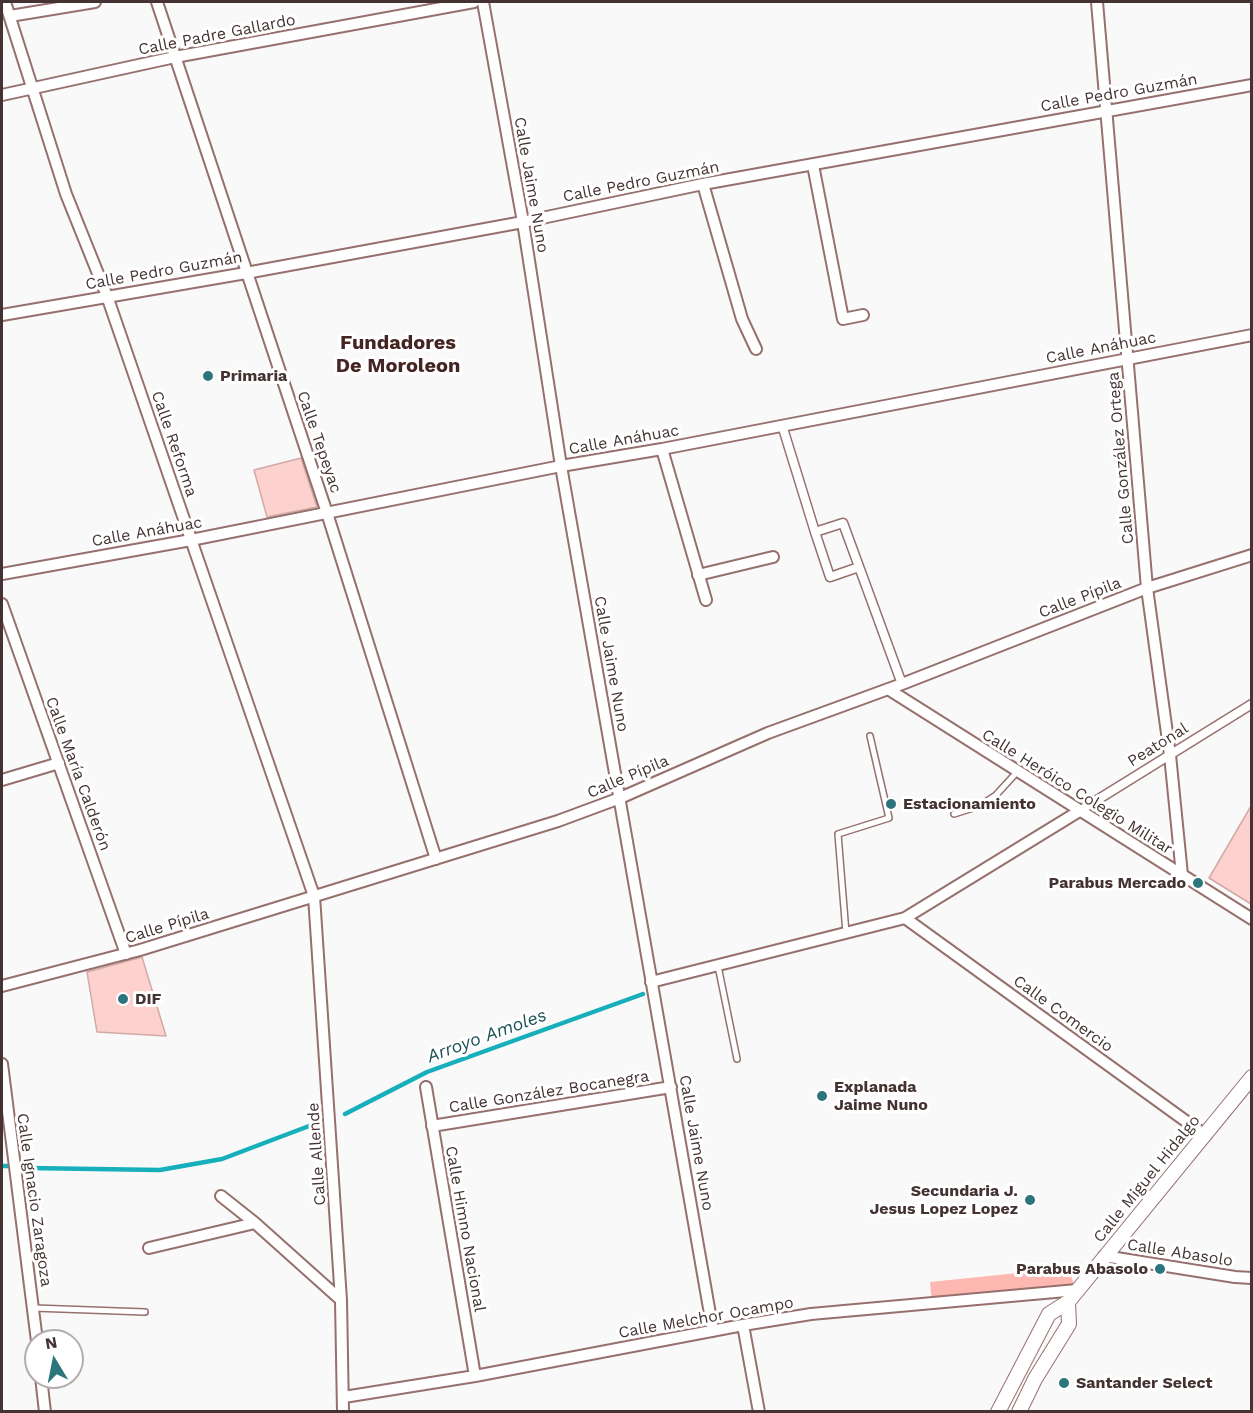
<!DOCTYPE html>
<meta charset="utf-8">
<style>
body{margin:0}
#map{position:relative;width:1253px;height:1413px;overflow:hidden;background:#f9f9f9;font-family:"Work Sans",sans-serif}
canvas{display:block}
.frame{position:absolute;inset:0;border:3px solid #443332;pointer-events:none}
.north{position:absolute;left:24px;top:1329px;width:60px;height:60px;box-sizing:border-box;background:#fff;border:2px solid #b4adad;border-radius:50%;rotate:350deg;font-size:16px;font-weight:700;line-height:24px;text-align:center;color:#443332}
.north::after{content:'';display:block;margin:auto;width:21px;height:27px;background:#2c757c;clip-path:polygon(50% 0,100% 100%,50% 72%,0 100%)}
</style>
<div id="map">
<canvas width="1253" height="1413"></canvas>
<div class="frame"></div>
<div class="north">N</div>
</div>
<script>
const c = document.querySelector('canvas').getContext('2d');
c.lineJoin = 'round';
function fillPath(path, color) {
  c.fillStyle = color;
  c.fill(path, 'evenodd');
}
function shape(rows) {
  const path = new Path2D();
  for (const r of rows) {
    path.moveTo(r[0], r[1]);
    for (let i = 2; i < r.length; i += 2) path.lineTo(r[i], r[i + 1]);
  }
  return path;
}
function stroke(path, color, width, dash) {
  c.strokeStyle = color;
  c.lineWidth = width;
  c.lineCap = dash ? 'butt' : 'round';
  c.setLineDash(dash || []);
  c.stroke(path);
}
function label(font, color, halo, rows, align = 'center') {
  c.font = font + ' "Work Sans",sans-serif';
  c.lineWidth = 6;
  c.setLineDash([]);
  c.textBaseline = 'middle';
  c.strokeStyle = halo;
  c.fillStyle = color;
  for (const [text, x, y, turn = 0] of rows) {
    c.save();
    c.translate(x, y);
    c.rotate((+turn || 0) * Math.PI / 180);
    c.textAlign = isNaN(turn) ? turn : align;
    if (halo) c.strokeText(text, 0, 0);
    c.fillText(text, 0, 0);
    c.restore();
  }
}
const green = shape([
 [1067,1268,1077,1290,932,1303,930,1282]
]);
const stream = shape([
 [345,1114,427,1072,643,994],
 [2,1166,10,1166],
 [28,1168,160,1170,222,1159,317,1123]
]);
const building = shape([
 [301,458,317,507,267,517,254,470,301,458],
 [1251,806,1251,904,1209,878,1251,806],
 [142,957,166,1036,97,1032,87,972,142,957]
]);
const service = shape([
 [954,814,979,806,996,795,1018,771],
 [846,933,838,834,889,818,870,736],
 [718,966,737,1059],
 [34,1308,145,1312]
]);
const pedestrian = shape([
 [782,425,815,532,843,523,902,684],
 [815,532,830,577,859,567],
 [1081,810,1252,704]
]);
const minor = shape([
 [5,2,66,194,107,296,314,896,341,1300,343,1412],
 [157,2,327,513,436,859],
 [483,2,523,222,561,466,713,1331],
 [1097,2,1147,588,1170,755,1182,875],
 [10,16,95,2],
 [2,95,175,57,474,2],
 [813,165,843,319,863,315],
 [703,184,742,319,756,349],
 [2,315,246,273,523,222,703,184,1252,85],
 [662,449,706,600],
 [2,574,191,540,561,466,662,449,1252,335],
 [698,575,773,557],
 [2,604,126,954],
 [888,689,1252,919],
 [2,780,59,763],
 [905,918,1205,1135],
 [651,982,905,918,1081,810],
 [2,986,140,950,558,821,620,798,768,733,902,684,1147,588,1252,555],
 [2,1064,37,1341],
 [426,1087,475,1376],
 [432,1126,671,1087],
 [221,1196,255,1223,341,1300],
 [149,1248,255,1223],
 [1104,1256,1235,1277,1252,1278],
 [743,1325,759,1412],
 [41,1377,45,1412],
 [344,1397,475,1376,743,1325,811,1314,1077,1290]
]);
const tertiary = shape([
 [998,1412,1049,1314,1068,1302,1252,1077],
 [1019,1412,1035,1379,1069,1324,1068,1302]
]);
const markers = [
 [208,376,6,"#2c757c"],
 [891,804,6,"#2c757c"],
 [1198,883,6,"#2c757c"],
 [123,999,6,"#2c757c"],
 [822,1096,6,"#2c757c"],
 [1030,1200,6,"#2c757c"],
 [1160,1269,6,"#2c757c"],
 [1064,1383,6,"#2c757c"]
];
const streetNames = [
 ["Calle Padre Gallardo",217,35,-11],
 ["Calle Pedro Guzmán",1119,93,-10],
 ["Calle Pedro Guzmán",641,182,-11],
 ["Calle Jaime Nuno",531,185,80],
 ["Calle Pedro Guzmán",164,271,-10],
 ["Calle Anáhuac",1101,348,-11],
 ["Calle Anáhuac",624,440,-10],
 ["Calle Tepeyac",319,442,71],
 ["Calle Reforma",174,444,71],
 ["Calle González Ortega",1121,458,-95],
 ["Calle Anáhuac",147,532,-10],
 ["Calle Pípila",1080,598,-21],
 ["Calle Jaime Nuno",611,664,80],
 ["Peatonal",1158,745,-32],
 ["Calle María Calderón",78,774,70],
 ["Calle Pípila",628,777,-23],
 ["Calle Heróico Colegio Militar",1077,792,32],
 ["Calle Pípila",167,926,-17],
 ["Calle Comercio",1063,1014,36],
 ["Calle González Bocanegra",549,1092,-9],
 ["Calle Jaime Nuno",696,1143,80],
 ["Calle Allende",317,1154,-94],
 ["Calle Miguel Hidalgo",1147,1179,-51],
 ["Calle Ignacio Zaragoza",34,1200,82],
 ["Calle Himno Nacional",465,1229,80],
 ["Calle Abasolo",1180,1253,9],
 ["Calle Melchor Ocampo",706,1318,-10]
];
const poiNames = [
 ["Primaria",220,376],
 ["Estacionamiento",903,804],
 ["Parabus Mercado",1186,883,"right"],
 ["DIF",135,999],
 ["Explanada",834,1087],
 ["Jaime Nuno",834,1105],
 ["Secundaria J.",1018,1191,"right"],
 ["Jesus Lopez Lopez",1018,1209,"right"],
 ["Parabus Abasolo",1148,1269,"right"],
 ["Santander Select",1076,1383]
];
const waterNames = [
 ["Arroyo Amoles",487,1036,-20]
];
const quarterNames = [
 ["Fundadores",398,343],
 ["De Moroleon",398,366]
];
fillPath(green, '#fdb8b1');
stroke(stream, '#16afbb', 4.5);
fillPath(building, '#fdd2ce');
stroke(building, '#d2a9a5', 1.5);
stroke(service, '#96706d', 8);
stroke(pedestrian, '#96706d', 11);
stroke(minor, '#96706d', 14);
stroke(tertiary, '#96706d', 16);
stroke(service, '#fff', 5);
stroke(pedestrian, '#fff', 8);
stroke(minor, '#fff', 10);
stroke(tertiary, '#fff', 14);
for (const [x, y, r, color] of markers) {
  const dot = new Path2D();
  dot.arc(x, y, r, 0, 2 * Math.PI);
  c.fillStyle = color;
  c.fill(dot);
  stroke(dot, '#fff', 2);
}
label('16px', '#443332', '#fff', streetNames);
label('bold 16px', '#443332', '#fff', poiNames, 'left');
label('italic 18px', '#1a5257', '#fff', waterNames);
label('bold 20px', '#452523', '#fff', quarterNames);
</script>
